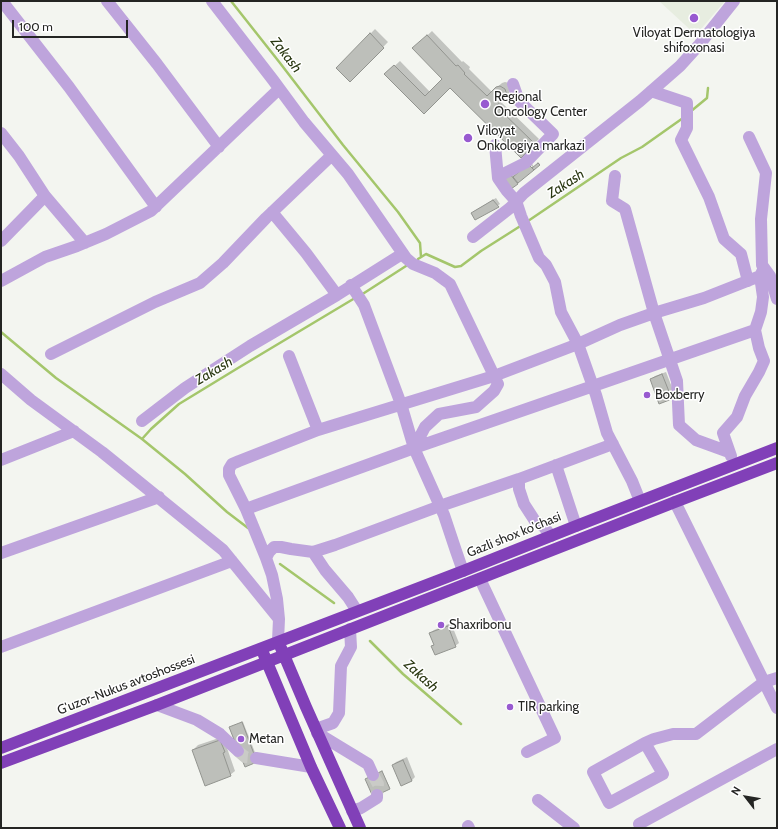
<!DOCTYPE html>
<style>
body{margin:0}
#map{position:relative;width:778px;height:829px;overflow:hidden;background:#f3f5f0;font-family:Cabin,sans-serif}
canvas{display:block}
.frame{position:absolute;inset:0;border:2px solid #242523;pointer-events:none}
.north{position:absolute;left:726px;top:777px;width:40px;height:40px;-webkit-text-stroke:3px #fff;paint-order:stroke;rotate:301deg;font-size:11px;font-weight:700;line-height:16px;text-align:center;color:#242523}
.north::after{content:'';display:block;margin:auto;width:14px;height:18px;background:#242523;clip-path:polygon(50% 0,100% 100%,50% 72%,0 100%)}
.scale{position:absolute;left:12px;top:20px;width:116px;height:18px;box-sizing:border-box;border:2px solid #242523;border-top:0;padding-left:5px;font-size:12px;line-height:14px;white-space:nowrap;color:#242523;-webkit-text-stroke:3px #fff;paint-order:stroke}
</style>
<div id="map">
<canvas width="778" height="829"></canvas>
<div class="frame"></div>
<div class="north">N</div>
<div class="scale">100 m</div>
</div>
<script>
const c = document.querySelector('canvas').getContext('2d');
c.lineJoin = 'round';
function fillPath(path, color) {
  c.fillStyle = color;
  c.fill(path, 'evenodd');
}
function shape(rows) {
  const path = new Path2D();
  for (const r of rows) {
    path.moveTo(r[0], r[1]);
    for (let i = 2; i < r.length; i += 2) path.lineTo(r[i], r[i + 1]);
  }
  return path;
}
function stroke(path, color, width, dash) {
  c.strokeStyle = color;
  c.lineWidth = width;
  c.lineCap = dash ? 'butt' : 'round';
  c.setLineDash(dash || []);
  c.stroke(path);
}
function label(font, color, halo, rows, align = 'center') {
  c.font = font + ' Cabin,sans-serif';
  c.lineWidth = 3;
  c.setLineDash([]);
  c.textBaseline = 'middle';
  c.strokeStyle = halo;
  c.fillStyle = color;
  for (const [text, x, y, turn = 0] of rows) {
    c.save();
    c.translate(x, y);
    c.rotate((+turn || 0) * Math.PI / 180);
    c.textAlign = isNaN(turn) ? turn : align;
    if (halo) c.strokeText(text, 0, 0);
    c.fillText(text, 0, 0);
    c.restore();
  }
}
const built = shape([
 [659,1,725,1,696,35]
]);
const shadow = shape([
 [375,29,388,42,350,81,337,68],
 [432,31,462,62,463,61,470,67,469,69,492,92,502,83,505,82,509,83,511,89,509,93,500,101,539,139,521,157,450,86,424,113,386,74,400,61,430,92,443,79,414,48],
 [531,162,534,167,539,163,540,164,519,180,520,181,518,183,511,188,505,180,513,172,515,175,532,169,533,168,530,164],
 [496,198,500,204,476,219,474,211],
 [666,372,675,395,671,398,651,379,655,376],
 [451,623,459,643,455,646,432,647,435,644,430,633,434,630],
 [243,722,258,760,231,727],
 [225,736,227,748,235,771,230,775,193,750,198,745],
 [407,757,415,777,412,780,401,785,393,765,396,762],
 [382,771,390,788,367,779]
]);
const stream = shape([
 [231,1,280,63,343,145,398,212,420,243,421,257],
 [690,112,707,98,708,88],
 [528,221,621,158,642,147,683,118],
 [418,259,426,254,455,267,461,266,481,251,522,225],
 [361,295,406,266],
 [1,332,56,378,142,439,185,474,227,512,248,528],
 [142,439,151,429,179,404,238,368,355,298],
 [280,564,334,603],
 [370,641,403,674,461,724]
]);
const building = shape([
 [370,33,384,48,350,82,336,68,370,33],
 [427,35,456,66,458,65,465,73,464,74,487,96,496,87,500,86,505,89,507,95,504,99,496,106,535,144,521,158,450,88,424,114,384,74,394,65,425,96,442,79,412,48,427,35],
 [538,163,540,165,534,170,532,168,538,163],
 [528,164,534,170,518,183,513,177,528,164],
 [510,174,518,184,511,189,503,179,510,174],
 [493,200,499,207,475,220,471,213,493,200],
 [662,374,672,399,659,404,650,379,662,374],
 [448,626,456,647,435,655,431,646,434,645,429,633,448,626],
 [242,722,257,762,245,767,229,727,242,722],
 [220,740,225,752,223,753,231,776,205,786,192,750,220,740],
 [403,760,412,781,401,786,392,765,403,760],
 [382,771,390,789,373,797,365,779,382,771]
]);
const minorTunnel = shape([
 [238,751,245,757,256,758],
 [373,775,378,784,377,795]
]);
const minor = shape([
 [107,1,157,64,219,147],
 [212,1,273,80,304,122,348,174,406,258,413,264,435,273,450,284,498,384,494,391,476,407,439,414,425,427,414,448,444,515,456,551,463,571],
 [5,5,69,87,156,207],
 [651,91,687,103,687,128,681,140,709,197,724,239,741,254,748,281],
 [1,133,19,156,45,196,85,243],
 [749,137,766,173,761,219,762,265,770,276,777,299],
 [495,145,498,178,507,191,516,201,521,216,539,258,546,265,555,282,561,312,578,344,596,395,607,433,632,481,640,501],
 [615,176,612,201,625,209,654,313,677,381,679,425,696,440,729,452],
 [498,178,503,174,525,163,553,134,519,101,513,84],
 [272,212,306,253,337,295],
 [473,237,510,208,524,193,640,101,680,66,699,45,734,1],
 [1,241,45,196],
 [1,281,45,257,77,246,106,234,151,211,279,89],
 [351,285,364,305,401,404,414,448],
 [51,354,155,302,200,283,223,263,266,218,332,155],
 [1,374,31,400,102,452,223,550,279,619,278,641],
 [142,421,185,388,250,346,337,295,402,254],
 [318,430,494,376,578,344,620,325,654,313,704,298,760,276],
 [731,456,723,433,737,417,745,396,759,372,764,361,759,348,755,330,761,312,763,297,760,276,764,268],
 [1,460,74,431],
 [556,465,576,526],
 [519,479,519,489,524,504,535,521,544,527,551,536],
 [675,502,777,708],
 [246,509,414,448,755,330],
 [313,552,325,570,348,597,357,611],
 [1,553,159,497],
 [266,558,246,509,229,475,229,469,232,464,239,461,318,430,289,356],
 [480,579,555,738,527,752],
 [279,619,277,599,272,575,266,558,269,552,274,547,281,547,291,549,313,552,335,545,440,506,519,479,613,444],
 [1,647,232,561],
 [157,705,197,720,220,734,238,751],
 [316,729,333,723,339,713,341,666,351,647,350,629],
 [317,733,368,764,373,775],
 [645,743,663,774,609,803,593,772,645,743,654,739,673,734,696,734,764,682,777,678],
 [256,758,311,767],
 [538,800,574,828],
 [352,811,361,808,377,798,377,795],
 [639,824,777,749],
 [468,826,469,828]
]);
const highway = shape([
 [281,648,306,707,360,828],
 [264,655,311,767,340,828],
 [1,748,463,571,576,526,777,448],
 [1,763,157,705,675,502,777,463]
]);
const markers = [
 [694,18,5,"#985ad0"],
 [485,104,5,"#985ad0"],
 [468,138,5,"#985ad0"],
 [647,395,4,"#985ad0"],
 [441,625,4,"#985ad0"],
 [510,707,4,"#985ad0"],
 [241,739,4,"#985ad0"]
];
const poiNames = [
 ["Viloyat Dermatologiya",694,33,"center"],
 ["shifoxonasi",694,48,"center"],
 ["Regional",494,97],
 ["Oncology Center",494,112],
 ["Viloyat",477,131],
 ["Onkologiya markazi",477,146],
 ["Boxberry",655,395],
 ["Shaxribonu",449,625],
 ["TIR parking",518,707],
 ["Metan",249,739]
];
const streetNames = [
 ["Gazli shox ko'chasi",514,535,-22],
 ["G'uzor-Nukus avtoshossesi",126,685,-21]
];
const waterNames = [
 ["Zakash",286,55,52],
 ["Zakash",566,184,-33],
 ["Zakash",214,371,-31],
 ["Zakash",421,676,42]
];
fillPath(built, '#e7ede0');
fillPath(shadow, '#0003');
stroke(stream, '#a4c66b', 2.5);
fillPath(building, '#bdbfba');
stroke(building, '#92948f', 1);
stroke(minorTunnel, '#cacbc7', 12, [12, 6]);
stroke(minor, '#bea4dc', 12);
stroke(highway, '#8140b8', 12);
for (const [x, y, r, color] of markers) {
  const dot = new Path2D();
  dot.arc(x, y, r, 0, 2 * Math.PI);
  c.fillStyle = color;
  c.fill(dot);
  stroke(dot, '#fff', 1.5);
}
label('13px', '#242523', '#fff', poiNames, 'left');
label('13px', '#242523', '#fff', streetNames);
label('italic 14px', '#293711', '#fff', waterNames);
</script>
